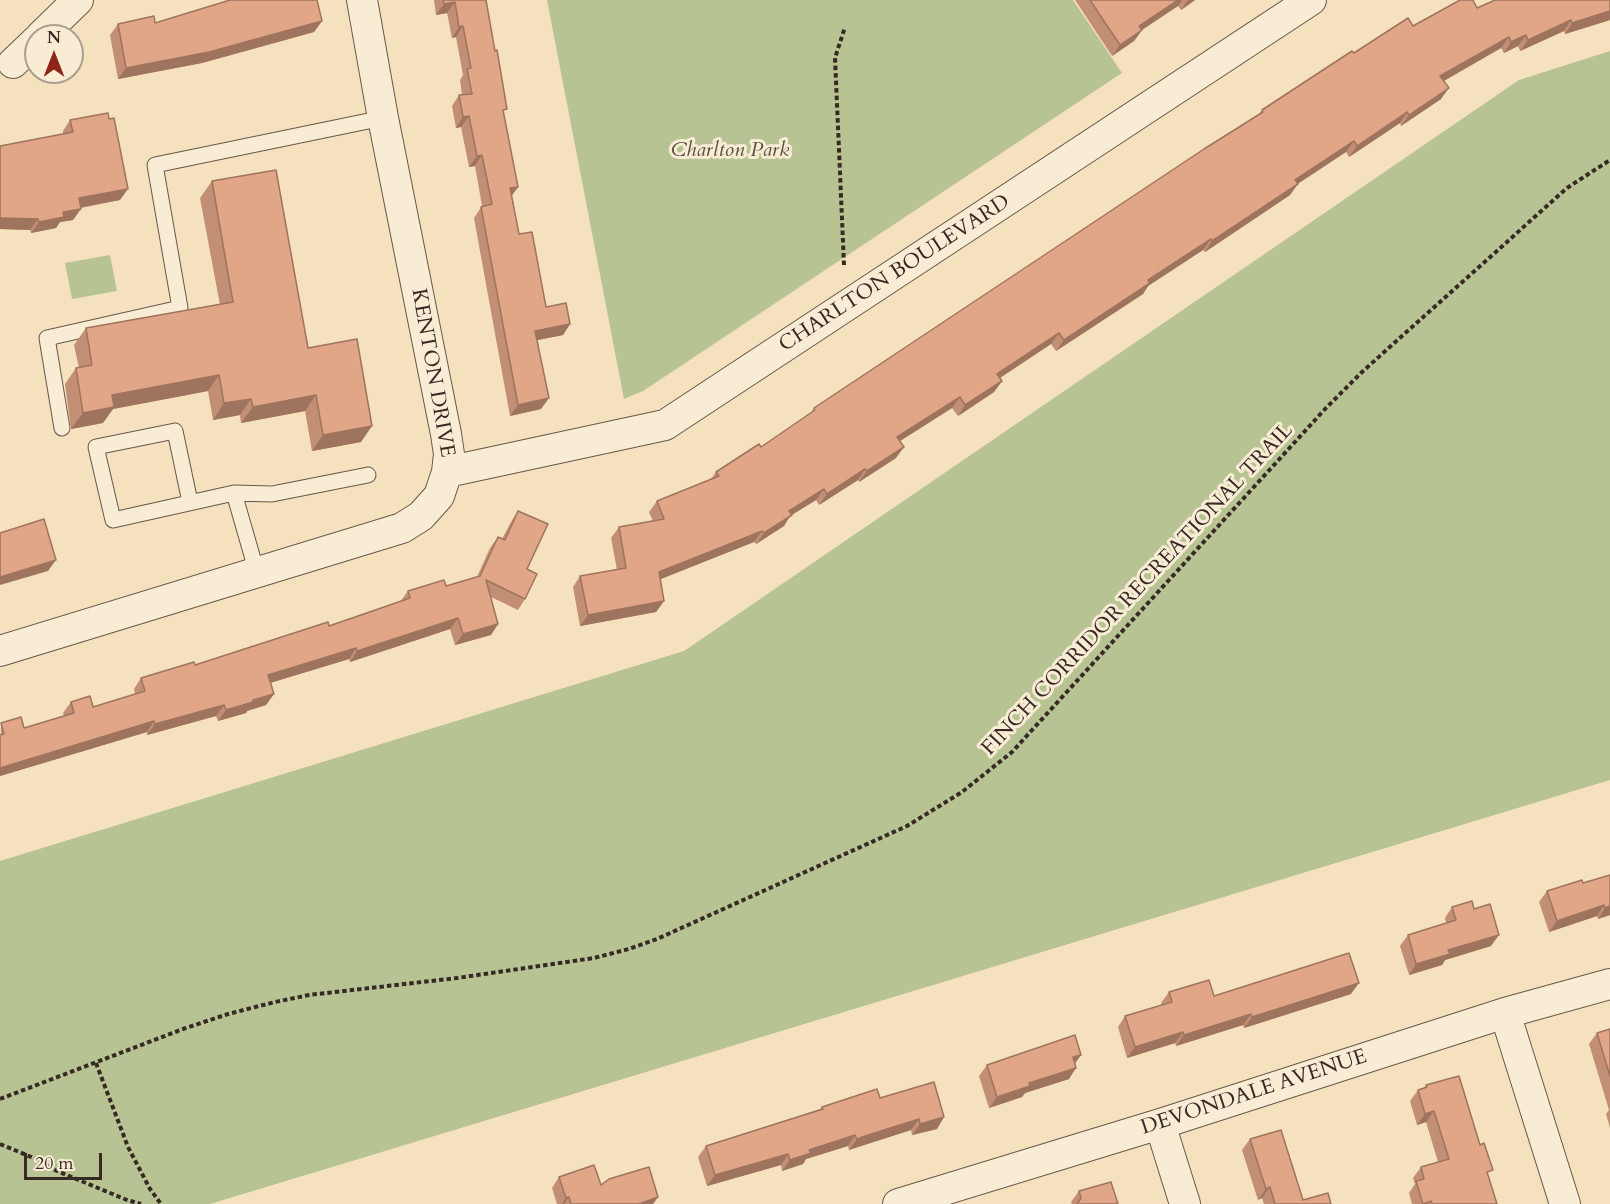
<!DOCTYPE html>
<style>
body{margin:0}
#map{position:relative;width:1610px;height:1204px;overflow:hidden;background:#f5e1be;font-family:Cardo,serif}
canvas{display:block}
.north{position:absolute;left:24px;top:24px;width:60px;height:60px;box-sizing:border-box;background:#f8ecd5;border:2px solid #ab9e8f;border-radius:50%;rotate:0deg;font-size:16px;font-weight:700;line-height:24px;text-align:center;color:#372a25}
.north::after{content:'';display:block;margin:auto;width:21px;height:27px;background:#8f2418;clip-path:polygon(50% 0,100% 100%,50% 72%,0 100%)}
.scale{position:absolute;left:24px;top:1153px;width:78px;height:27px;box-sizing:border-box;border:3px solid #372a25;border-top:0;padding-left:8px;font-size:18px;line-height:21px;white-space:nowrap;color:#372a25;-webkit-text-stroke:4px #f8ecd5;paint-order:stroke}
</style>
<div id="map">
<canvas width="1610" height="1204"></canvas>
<div class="north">N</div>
<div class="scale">20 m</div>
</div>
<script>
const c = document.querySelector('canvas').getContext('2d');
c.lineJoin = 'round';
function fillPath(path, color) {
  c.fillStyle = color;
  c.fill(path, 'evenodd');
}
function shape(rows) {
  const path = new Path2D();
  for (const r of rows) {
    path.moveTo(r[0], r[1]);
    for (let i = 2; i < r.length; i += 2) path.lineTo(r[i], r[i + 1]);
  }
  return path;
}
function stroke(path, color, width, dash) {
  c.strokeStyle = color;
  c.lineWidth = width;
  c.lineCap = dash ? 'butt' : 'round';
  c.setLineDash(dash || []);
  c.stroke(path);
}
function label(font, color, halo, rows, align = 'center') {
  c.font = font + ' Cardo,serif';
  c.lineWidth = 6;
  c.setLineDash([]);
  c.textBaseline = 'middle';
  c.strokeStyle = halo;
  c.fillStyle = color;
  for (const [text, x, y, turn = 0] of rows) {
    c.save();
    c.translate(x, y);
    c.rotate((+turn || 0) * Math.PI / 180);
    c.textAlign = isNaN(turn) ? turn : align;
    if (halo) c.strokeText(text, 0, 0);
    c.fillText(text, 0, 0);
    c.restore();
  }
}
const green = shape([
 [547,0,1073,0,1122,73,643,391,624,399],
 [1610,51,1610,780,210,1204,0,1204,0,861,684,651,1519,80],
 [110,255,117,291,72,299,65,263]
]);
const path = shape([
 [844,265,835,58,845,27],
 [96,1063,128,1147,150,1189,161,1204],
 [0,1099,183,1029,228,1014,275,1002,309,995,457,978,594,958,629,949,657,939,907,826,962,792,1012,752,1326,408,1362,372,1567,188,1610,160],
 [0,1144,36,1159,57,1171,127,1200,141,1204]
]);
const service = shape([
 [62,428,47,338,180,308,155,165,383,118],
 [234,493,272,494,368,475],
 [190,502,175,431,96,447,113,520,234,493,257,573]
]);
const minor = shape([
 [41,36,78,0],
 [13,63,36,41],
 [447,472,665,425,1311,0],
 [0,651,402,528,421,516,439,496,447,472,449,454,446,434,383,118,362,0],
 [1505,1013,1565,1204],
 [1160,1124,1185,1204],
 [898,1204,1160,1124,1505,1013,1610,984]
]);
const wall = shape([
 [434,0,486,0,504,113,518,187,512,195,519,234,546,307,570,324,563,335,537,340,541,409,510,416,474,218,482,206,475,166,469,167,461,127,456,128,452,106,459,95,462,95,460,80,463,75,456,37,452,38,447,13,436,15],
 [1075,0,1195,0,1181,10,1178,6,1142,30,1134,41,1112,56],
 [1610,0,1610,20,1565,34,1564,31,1520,51,1518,46,1504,53,1501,48,1444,81,1441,99,1401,126,1400,123,1349,157,1346,152,1297,184,1290,195,1205,252,1203,250,1148,286,1143,294,1056,351,1051,344,1000,378,1002,381,994,392,958,416,952,408,900,441,896,458,859,482,858,480,819,505,816,500,790,516,784,526,756,544,754,542,660,579,664,601,656,612,580,626,573,587,580,576,617,570,611,538,619,527,653,521,649,512,657,501,711,479,716,472,761,447,810,414,814,408,1258,115,1262,110,1354,53,1413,26,1477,8],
 [322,21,314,32,202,63,118,79,110,35,118,24],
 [70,120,120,200,81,208,73,220,60,222,56,228,31,233,30,230,0,229,0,146,63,134,63,131],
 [212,181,308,348,361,442,312,451,305,411,241,423,240,415,213,420,208,391,113,409,103,423,71,429,65,384,76,368,79,368,74,345,86,328,220,305,200,198],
 [518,511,527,569,525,599,518,610,491,597,498,624,491,635,455,645,450,629,350,662,349,659,270,683,274,694,266,705,247,711,246,713,218,721,216,716,147,735,147,732,0,776,1,723,24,728,64,716,63,713,71,702,93,707,135,694,134,689,141,678,195,665,329,626,400,602,408,591,446,586,477,577,490,548,498,537,502,539,511,522],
 [1610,875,1610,915,1598,919,1597,916,1549,932,1539,902,1547,891,1583,883],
 [1452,907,1474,909,1491,946,1445,960,1442,965,1409,975,1400,946,1408,935,1446,923,1445,918],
 [1169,992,1214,996,1351,994,1244,1028,1243,1025,1176,1046,1175,1043,1127,1058,1118,1027,1125,1016,1162,1005,1161,1003],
 [1610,1029,1610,1128,1606,1114,1609,1110,1589,1044,1597,1033],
 [1081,1055,1075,1063,1069,1079,1025,1093,1022,1097,989,1108,979,1076,987,1065],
 [1426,1085,1488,1177,1497,1204,1412,1204,1409,1193,1415,1184,1413,1178,1421,1167,1438,1162,1426,1122,1417,1125,1410,1101,1418,1090,1424,1088],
 [880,1098,944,1117,937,1129,912,1135,911,1130,857,1147,849,1150,848,1146,806,1159,803,1164,782,1171,781,1165,707,1186,698,1157,706,1146,820,1109,822,1107],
 [1250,1139,1303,1200,1331,1204,1264,1204,1262,1198,1258,1200,1242,1150],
 [559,1177,601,1185,658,1197,653,1204,557,1204,552,1188],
 [1079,1191,1118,1204,1072,1204,1071,1202]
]);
const shadedWall = shape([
 [1178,0,1182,0,1178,6,1131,37,1139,26],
 [1188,0,1195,0,1181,10],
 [455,2,447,13,436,15,444,4],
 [1610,11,1610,20,1565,34,1572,23],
 [1571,20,1564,31,1520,51,1528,40],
 [322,21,314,32,202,63,118,79,126,68],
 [463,26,456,37,452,38,459,27],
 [1142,30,1134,41,1112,56,1120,45],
 [1526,35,1518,46,1504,53,1511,42],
 [1509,37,1501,48,1433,87,1440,76],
 [1449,88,1441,99,1401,126,1409,115],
 [1407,112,1400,123,1349,157,1357,146],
 [469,116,461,127,456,128,463,117],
 [1354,141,1346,152,1287,191,1295,180],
 [482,155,475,166,469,167,477,156],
 [1298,184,1290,195,1205,252,1212,241],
 [518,187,510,198,510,188],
 [128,189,120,200,71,209,79,198],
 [81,209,73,220,60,222,56,228,31,233,39,222,63,212],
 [1,218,38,219,30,230,0,229,0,220],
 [1211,239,1203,250,1148,286,1143,294,1056,351,1064,340,1148,280],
 [570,324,563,335,528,342,535,331],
 [1059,333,1051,344,989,385,997,374],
 [219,375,208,391,113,409,103,423,71,429,83,413,112,395],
 [1002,381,994,392,958,416,965,405],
 [316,395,305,411,241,423,253,407],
 [960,397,952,408,889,448,897,437],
 [549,398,541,409,510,416,518,405],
 [251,399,240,415,213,420,224,403],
 [372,426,361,442,312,451,323,435],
 [904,447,896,458,859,482,867,471],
 [865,469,858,480,819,505,827,494],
 [824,489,816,500,790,516,784,526,756,544,764,533,789,511],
 [762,531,754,542,651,583,659,572],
 [56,560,48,571,0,585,0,577],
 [664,601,656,612,580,626,588,615],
 [458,618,450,629,350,662,357,651],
 [498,624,491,635,455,645,463,634],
 [356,648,349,659,260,686,268,675],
 [274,694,266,705,247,711,246,713,218,721,226,710],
 [224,705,216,716,147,735,155,724],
 [154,721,147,732,0,776,0,768],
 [1604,905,1597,916,1549,932,1557,921],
 [1610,906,1610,915,1598,919,1605,908],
 [1499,935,1491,946,1445,960,1442,965,1409,975,1416,964,1448,950],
 [1359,983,1351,994,1244,1028,1252,1017],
 [1251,1014,1243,1025,1176,1046,1184,1035],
 [1183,1032,1175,1043,1127,1058,1135,1047],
 [1081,1055,1073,1066,1073,1057],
 [1076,1068,1069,1079,1025,1093,1022,1097,989,1108,997,1097,1029,1083],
 [1434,1111,1426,1122,1417,1125,1425,1114],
 [944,1117,937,1129,912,1135,920,1124],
 [919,1119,911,1130,849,1150,857,1139],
 [855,1135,848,1146,806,1159,803,1164,782,1171,790,1160,809,1150],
 [788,1154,781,1165,707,1186,715,1175],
 [1270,1187,1262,1198,1258,1200,1266,1189],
 [569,1197,564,1204,562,1204,566,1198],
 [658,1197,653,1204,639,1204]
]);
const building = shape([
 [230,0,317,0,322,21,209,52,126,68,118,24,154,16,155,23,230,0],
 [443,0,486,0,495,51,497,50,507,109,503,110,518,187,510,188,519,234,532,232,546,307,566,303,570,324,535,331,549,398,518,405,481,207,492,204,482,155,477,156,469,116,463,117,459,95,472,94,467,69,471,68,463,26,459,27,455,2,444,4,443,0],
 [1090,0,1178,0,1139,26,1142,30,1120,45,1090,0],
 [1460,0,1473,0,1477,8,1495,0,1610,0,1610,11,1572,23,1571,20,1528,40,1526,35,1511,42,1509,37,1440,76,1449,88,1409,115,1407,112,1357,146,1354,141,1295,180,1298,184,1212,241,1211,239,1148,280,1150,283,1064,340,1059,333,997,374,1002,381,965,405,960,397,897,437,904,447,867,471,865,469,827,494,824,489,789,511,792,515,764,533,762,531,659,572,664,601,588,615,580,576,626,568,619,527,664,519,657,501,719,476,716,472,759,444,761,447,815,410,814,408,1204,149,1263,112,1262,110,1352,51,1354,53,1408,18,1413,26,1460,0],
 [108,113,109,119,114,118,128,189,79,198,81,209,63,212,64,217,39,222,38,219,1,218,1,223,0,223,0,146,73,132,70,120,108,113],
 [276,170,308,348,357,339,372,426,323,435,316,395,253,407,251,399,224,403,219,375,112,395,114,407,83,413,76,368,92,365,86,328,233,302,212,181,276,170],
 [518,511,548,524,527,569,537,574,525,599,486,580,498,624,463,634,458,618,357,651,356,648,268,675,274,694,253,700,253,702,226,710,224,705,155,724,154,721,0,768,0,735,4,734,1,723,21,717,24,728,74,713,71,702,90,696,93,707,145,691,141,678,194,662,195,665,328,622,329,626,410,598,408,591,444,580,446,586,480,576,498,537,505,540,518,511],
 [44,519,56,560,0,577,0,533,44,519],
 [1610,875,1610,906,1605,908,1604,905,1557,921,1547,891,1582,880,1583,883,1610,875],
 [1472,901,1474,909,1490,904,1499,935,1448,950,1450,954,1416,964,1408,935,1456,920,1452,907,1472,901],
 [1349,953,1359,983,1252,1017,1251,1014,1184,1035,1183,1032,1135,1047,1125,1016,1172,1002,1169,992,1209,980,1214,996,1349,953],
 [1610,1029,1610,1076,1597,1033,1610,1029],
 [1075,1035,1081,1055,1073,1057,1076,1068,1029,1083,1030,1086,997,1097,987,1065,1075,1035],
 [1459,1076,1480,1145,1484,1143,1493,1170,1487,1172,1497,1204,1432,1204,1431,1201,1423,1204,1416,1181,1424,1179,1421,1167,1449,1159,1434,1111,1425,1114,1418,1090,1427,1087,1426,1085,1459,1076],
 [934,1082,944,1117,920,1124,919,1119,865,1136,857,1139,855,1135,809,1150,811,1153,790,1160,788,1154,715,1175,706,1146,823,1109,822,1107,877,1089,880,1098,934,1082],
 [1281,1130,1303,1200,1328,1193,1331,1204,1275,1204,1270,1187,1266,1189,1250,1139,1281,1130],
 [594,1165,601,1185,609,1179,649,1167,658,1197,639,1204,571,1204,569,1197,566,1198,559,1177,594,1165],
 [1111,1182,1118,1204,1077,1204,1081,1198,1079,1191,1111,1182]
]);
const parkNames = [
 ["Charlton Park",730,151]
];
const streetNames = [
 ["CHARLTON BOULEVARD",895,274,-33],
 ["KENTON DRIVE",432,373,80],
 ["FINCH CORRIDOR RECREATIONAL TRAIL",1138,590,-47],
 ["DEVONDALE AVENUE",1254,1093,-18]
];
fillPath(green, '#b8c394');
stroke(service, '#66584b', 17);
stroke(minor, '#66584b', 32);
stroke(path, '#372a25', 4, [4.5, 3]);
stroke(service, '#f8ecd5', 15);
stroke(minor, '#f8ecd5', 30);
fillPath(wall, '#c28f74');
fillPath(shadedWall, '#9e745e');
fillPath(building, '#e1a687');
stroke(building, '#9e745e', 1.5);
label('italic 21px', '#575041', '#f8ecd5', parkNames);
label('21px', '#372a25', '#f8ecd5', streetNames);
</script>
